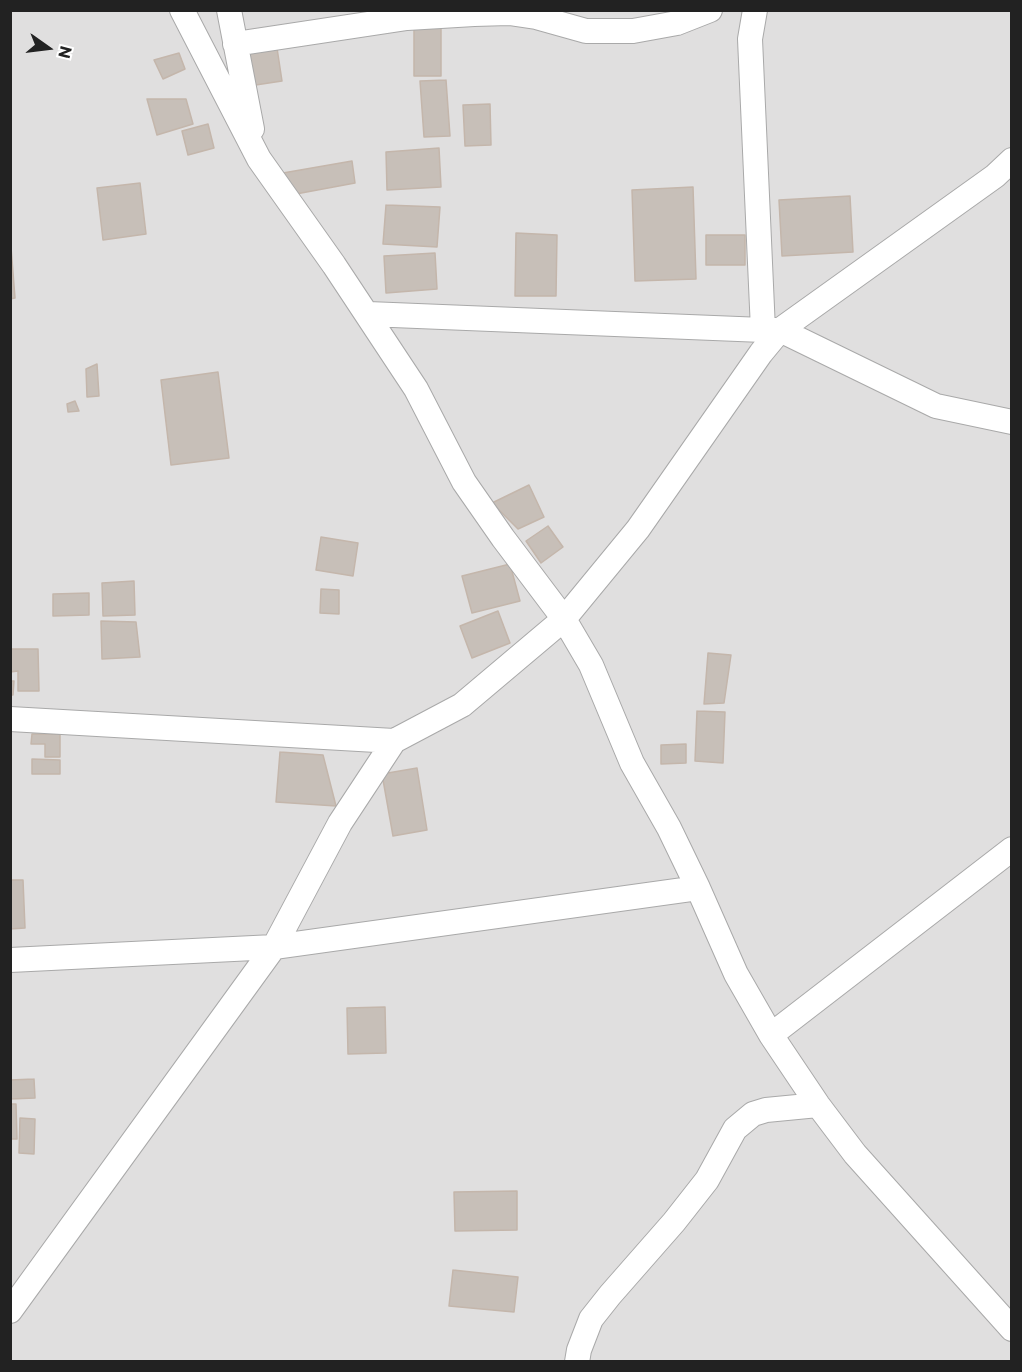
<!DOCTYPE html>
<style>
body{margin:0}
#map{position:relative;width:1022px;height:1372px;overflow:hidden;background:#f2efe9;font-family:Commissioner,sans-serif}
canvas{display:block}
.frame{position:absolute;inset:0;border:12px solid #222;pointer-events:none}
.north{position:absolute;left:18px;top:18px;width:60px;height:60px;-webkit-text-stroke:4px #fff;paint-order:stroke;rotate:104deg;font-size:16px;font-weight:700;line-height:24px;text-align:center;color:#222}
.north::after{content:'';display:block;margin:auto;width:21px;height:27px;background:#222;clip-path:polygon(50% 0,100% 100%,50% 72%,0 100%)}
</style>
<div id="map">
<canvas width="1022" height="1372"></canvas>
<div class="frame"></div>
<div class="north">N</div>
</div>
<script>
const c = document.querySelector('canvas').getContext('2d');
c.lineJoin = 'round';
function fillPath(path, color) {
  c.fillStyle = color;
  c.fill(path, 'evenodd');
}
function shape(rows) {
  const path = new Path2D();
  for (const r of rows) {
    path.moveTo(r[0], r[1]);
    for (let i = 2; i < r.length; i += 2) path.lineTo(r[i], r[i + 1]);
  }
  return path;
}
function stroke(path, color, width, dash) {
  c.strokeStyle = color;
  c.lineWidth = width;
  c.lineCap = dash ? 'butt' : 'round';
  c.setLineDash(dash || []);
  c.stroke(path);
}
const residential = shape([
 [11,11,1011,11,1011,1361,11,1361]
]);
const building = shape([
 [414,27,441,27,441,76,414,76,414,27],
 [277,48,282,81,249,86,244,53,277,48],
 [179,53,185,69,163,79,154,60,179,53],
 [446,80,450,136,424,137,420,81,446,80],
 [147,99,186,99,193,124,157,135,147,99],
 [490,104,491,145,465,146,463,105,490,104],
 [208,124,214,148,188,155,182,131,208,124],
 [439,148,441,187,387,190,386,152,439,148],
 [352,161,355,183,296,194,283,173,352,161],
 [140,183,146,234,103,240,97,188,140,183],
 [693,187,696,279,635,281,632,190,693,187],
 [850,196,853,252,782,256,779,200,850,196],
 [386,205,440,207,437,247,383,244,386,205],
 [516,233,557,235,556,296,515,296,516,233],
 [706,235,745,235,745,265,706,265,706,235],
 [11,247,15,298,10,299,10,247,11,247],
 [435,253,437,289,386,293,384,256,435,253],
 [97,364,99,396,87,397,86,369,97,364],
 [218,372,229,458,171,465,161,380,218,372],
 [75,401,79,411,68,412,67,404,75,401],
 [529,485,544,517,518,529,492,503,529,485],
 [548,526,563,547,541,563,526,541,548,526],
 [321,537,358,543,353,576,316,570,321,537],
 [510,564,520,601,472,613,462,576,510,564],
 [134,581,135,615,103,616,102,583,134,581],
 [321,589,339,590,339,614,320,613,321,589],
 [89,593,89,615,53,616,53,594,89,593],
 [498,611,510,643,472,658,460,626,498,611],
 [101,621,136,622,140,657,102,659,101,621],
 [10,649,38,649,39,691,18,691,18,671,10,672,10,649],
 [708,653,731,655,724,703,704,704,708,653],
 [10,681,14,681,13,695,10,695,10,681],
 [697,711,725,712,723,763,695,761,697,711],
 [32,734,60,734,60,757,45,757,45,744,31,744,32,734],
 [686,744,686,763,661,764,661,745,686,744],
 [280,752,323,755,336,806,276,802,280,752],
 [32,759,60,760,60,774,32,774,32,759],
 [417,768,427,830,393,836,382,774,417,768],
 [10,880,23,880,25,928,10,929,10,880],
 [385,1007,386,1053,348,1054,347,1008,385,1007],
 [34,1079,35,1098,10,1099,10,1080,34,1079],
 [10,1104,16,1104,17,1139,10,1139,10,1104],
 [20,1118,35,1119,34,1154,19,1153,20,1118],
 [517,1191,517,1230,455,1231,454,1192,517,1191],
 [453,1270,518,1277,514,1312,449,1306,453,1270]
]);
const minor = shape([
 [182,10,259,159,334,265,416,389,464,482,503,538,564,619,591,665,632,763,669,828,698,888,736,974,771,1035,818,1105,855,1154,1012,1329],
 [229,10,252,129],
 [755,10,750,39,763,330],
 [235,44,407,18,474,14,509,13,536,17,586,31,633,31,677,23,710,10],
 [368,314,763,330,780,330,936,406,1012,422],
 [10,719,394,741],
 [10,960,274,947,698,888],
 [771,1035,1012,849],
 [10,1311,274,947,340,823,394,741,462,705,564,619,638,529,761,353,780,330,995,176,1012,160],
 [577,1362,579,1350,591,1319,610,1295,674,1222,707,1180,735,1129,753,1114,766,1110,818,1105]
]);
fillPath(residential, '#e0dfdf');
fillPath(building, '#c7bfb8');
stroke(building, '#c4b6ab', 1.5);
stroke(minor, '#a9a9a9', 26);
stroke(minor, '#fff', 24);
</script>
